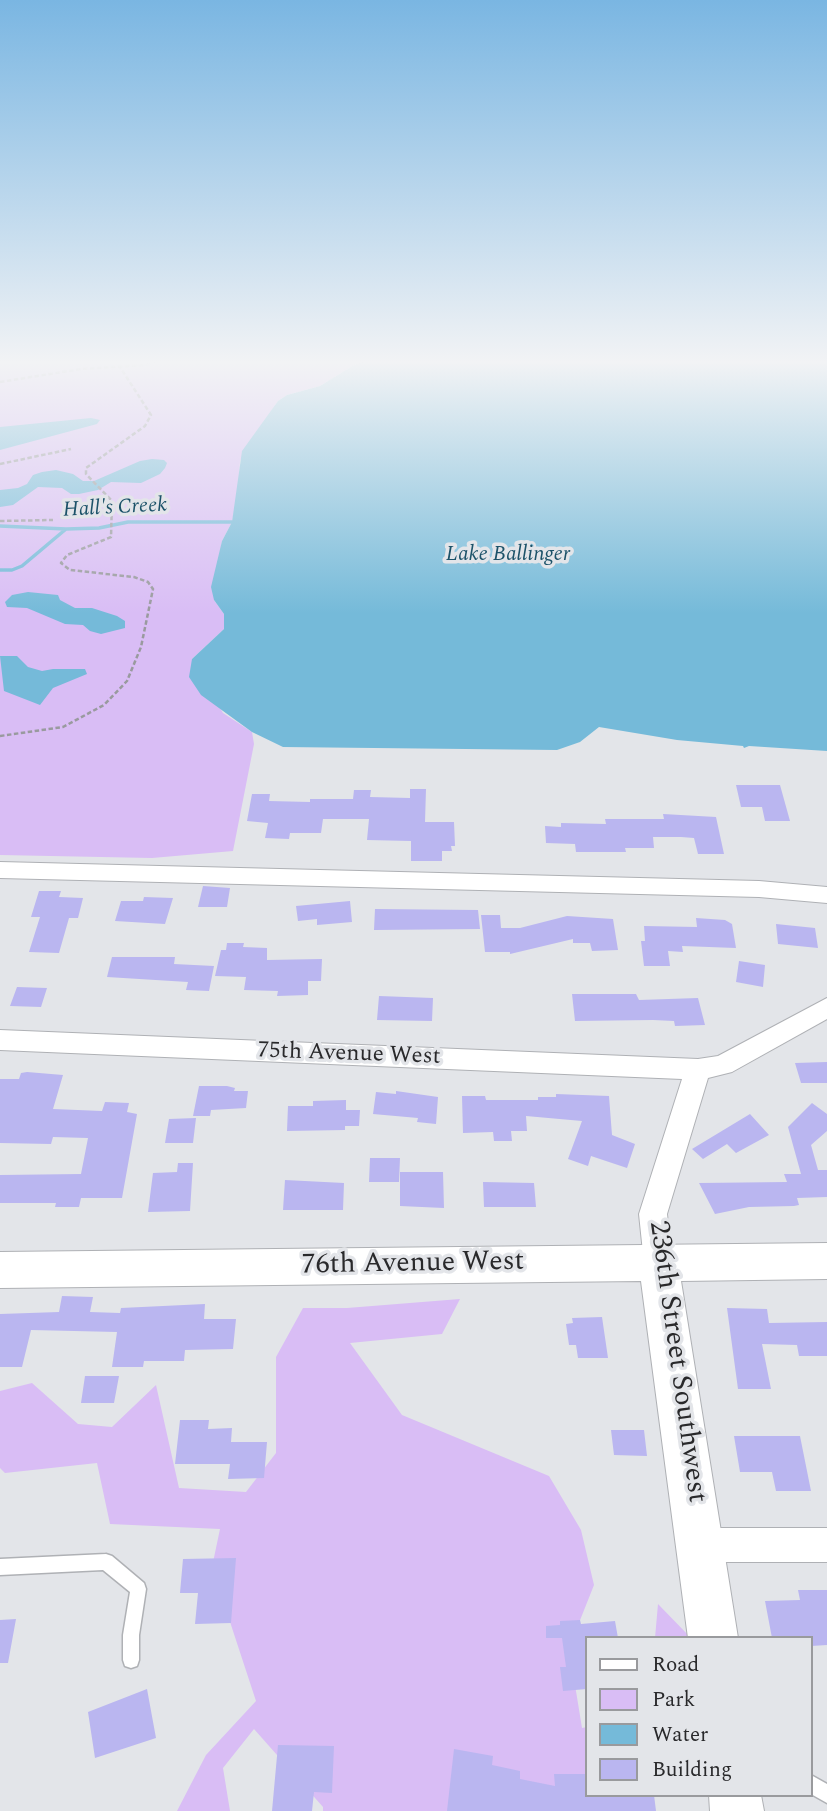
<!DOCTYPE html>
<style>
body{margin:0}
#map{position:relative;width:827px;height:1811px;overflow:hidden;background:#e3e5e9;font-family:Spectral,serif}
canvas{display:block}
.legend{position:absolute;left:585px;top:1636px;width:228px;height:161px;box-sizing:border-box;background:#e3e5e9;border:2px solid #999a9d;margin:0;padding:9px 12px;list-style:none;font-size:21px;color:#29292b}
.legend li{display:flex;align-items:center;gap:14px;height:35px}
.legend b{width:35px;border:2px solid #999a9d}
</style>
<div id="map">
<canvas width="827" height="1811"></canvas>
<ul class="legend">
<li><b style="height:9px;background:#fff"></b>Road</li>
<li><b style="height:19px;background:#d9bdf5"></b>Park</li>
<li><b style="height:19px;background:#75bad9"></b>Water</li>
<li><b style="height:19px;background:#bab6f0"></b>Building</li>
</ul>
</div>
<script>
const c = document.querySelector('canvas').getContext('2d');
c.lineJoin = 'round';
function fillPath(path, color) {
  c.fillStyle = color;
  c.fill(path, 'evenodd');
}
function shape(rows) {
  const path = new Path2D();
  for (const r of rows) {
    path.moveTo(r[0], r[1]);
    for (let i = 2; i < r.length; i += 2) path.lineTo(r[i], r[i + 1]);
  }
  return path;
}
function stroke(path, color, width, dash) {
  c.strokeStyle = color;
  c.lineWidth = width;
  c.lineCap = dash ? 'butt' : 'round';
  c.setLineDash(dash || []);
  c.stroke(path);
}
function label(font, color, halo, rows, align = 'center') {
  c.font = font + ' Spectral,serif';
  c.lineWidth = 7;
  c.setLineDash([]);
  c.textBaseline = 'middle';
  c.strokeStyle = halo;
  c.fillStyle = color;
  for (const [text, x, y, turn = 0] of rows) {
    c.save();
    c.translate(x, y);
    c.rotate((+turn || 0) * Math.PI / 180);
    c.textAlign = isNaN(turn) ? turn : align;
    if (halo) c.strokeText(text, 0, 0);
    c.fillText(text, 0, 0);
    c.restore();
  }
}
const green = shape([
 [0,360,371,360,354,365,320,386,287,395,278,401,240,461,238,494,232,522,222,541,214,600,224,614,224,629,192,659,223,713,252,732,254,744,233,851,152,858,0,855],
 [460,1299,442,1334,350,1343,402,1415,549,1476,581,1530,594,1585,569,1648,582,1728,587,1727,587,1789,491,1807,487,1811,323,1811,323,1807,254,1729,223,1768,230,1811,177,1811,206,1755,256,1701,212,1567,220,1529,110,1524,97,1463,5,1473,0,1468,0,1391,32,1383,78,1424,112,1427,156,1385,179,1488,246,1492,276,1453,276,1357,303,1308,347,1308],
 [658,1604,691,1638,655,1638]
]);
const water = shape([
 [371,360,827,360,827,751,749,746,744,748,743,746,677,740,599,727,580,742,557,750,283,747,252,732,201,695,189,677,192,659,224,629,224,614,214,600,211,587,222,541,232,522,242,451,278,401,287,395,320,386,354,365],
 [91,418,100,420,97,424,0,450,0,427],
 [152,459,164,460,167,463,165,468,160,474,141,483,111,482,98,490,79,494,71,494,62,488,38,487,13,505,0,507,0,490,18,488,27,484,33,475,42,472,56,470,73,474,83,481,94,481,140,461],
 [28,592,58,595,60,600,75,608,92,608,117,616,125,621,125,628,101,634,90,631,83,625,65,624,27,608,7,607,5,602,12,595],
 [0,656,17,656,28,667,42,671,53,669,85,669,87,674,53,688,40,705,4,691]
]);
const stream = shape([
 [0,526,66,529,99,528,128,522,232,522],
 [0,570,12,570,22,566,66,529]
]);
const building = shape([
 [736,785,780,785,790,821,765,821,762,807,741,807],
 [410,789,426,789,425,822,454,822,455,846,451,846,452,851,442,851,442,861,411,861,411,841,367,840,369,819,323,819,321,833,290,833,289,839,265,838,268,823,247,821,252,794,270,794,269,801,310,802,310,799,353,799,354,790,371,790,370,797,410,798],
 [663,814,716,817,724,854,698,854,694,838,681,837,653,837,654,848,625,848,626,852,576,852,575,844,546,843,545,826,561,827,561,823,606,824,605,819,664,819],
 [203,886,230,888,227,907,198,907],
 [39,891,61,891,59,897,83,898,78,918,69,918,59,953,29,952,40,917,31,917],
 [144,897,173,898,165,924,115,921,121,901,143,901],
 [350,901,352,922,317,925,317,919,298,921,296,906],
 [375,909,478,910,480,929,374,930],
 [481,915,500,915,501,928,520,928,567,916,613,919,618,950,592,951,590,943,573,943,573,939,510,954,510,952,485,952],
 [696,918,725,920,732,924,736,948,682,946,683,952,668,951,670,966,644,966,641,941,645,941,644,926,697,927],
 [776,924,815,928,818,948,778,944],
 [227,943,244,943,243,947,267,948,267,960,322,959,321,981,308,981,308,995,277,996,278,991,244,990,246,977,215,976,221,950,226,950],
 [112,957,175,957,174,964,214,966,209,991,186,990,188,982,107,977],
 [739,961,765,965,763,987,736,982],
 [17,987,47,988,41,1007,10,1006],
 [572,994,636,994,639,1000,698,998,705,1025,675,1026,674,1021,653,1020,575,1021],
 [379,996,433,998,432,1021,377,1020],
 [827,1062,827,1083,801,1083,795,1063],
 [27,1072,63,1075,53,1109,102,1111,105,1102,129,1103,127,1112,137,1114,122,1198,81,1198,79,1207,55,1207,56,1203,0,1203,0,1175,81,1174,88,1138,53,1137,51,1144,0,1143,0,1079,19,1079,21,1073],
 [199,1086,227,1086,235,1088,234,1091,248,1091,246,1108,211,1110,210,1116,193,1116],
 [396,1091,438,1097,436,1124,417,1122,418,1118,373,1114,376,1092,396,1094],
 [556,1094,609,1096,612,1135,635,1144,627,1168,591,1156,588,1166,568,1159,582,1121,526,1116,527,1131,511,1131,512,1141,494,1141,493,1132,463,1133,462,1096,485,1096,486,1100,538,1100,538,1097,556,1097],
 [346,1100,346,1110,360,1110,359,1126,345,1126,345,1130,287,1131,288,1106,313,1106,313,1101],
 [812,1103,827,1114,827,1131,811,1145,818,1170,827,1170,827,1197,797,1198,799,1205,794,1206,749,1207,715,1214,699,1183,787,1182,784,1174,801,1174,788,1127],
 [750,1114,769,1135,736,1153,727,1144,703,1159,692,1149],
 [196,1118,193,1143,165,1143,169,1119],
 [370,1158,400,1158,399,1182,369,1182],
 [178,1163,193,1163,190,1211,148,1212,153,1173,177,1172],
 [400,1172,443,1172,444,1208,400,1206],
 [285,1180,344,1183,343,1210,283,1210],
 [483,1182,534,1183,536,1207,484,1207],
 [62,1296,93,1297,90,1312,120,1313,121,1308,205,1304,204,1319,236,1319,233,1349,185,1350,184,1361,144,1361,143,1367,112,1367,117,1332,31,1330,22,1367,0,1367,0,1314,59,1312],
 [727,1308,767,1309,769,1323,827,1322,827,1356,799,1356,797,1345,762,1344,771,1389,738,1389],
 [602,1317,608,1358,578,1358,576,1345,569,1345,566,1324,573,1323,572,1318],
 [85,1376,119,1376,114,1403,81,1403],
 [180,1420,209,1420,208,1429,232,1428,231,1442,267,1442,264,1478,228,1479,230,1464,175,1464],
 [611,1430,644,1430,647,1456,614,1455],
 [734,1436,800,1436,811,1491,776,1491,772,1472,740,1472],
 [236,1558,231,1623,195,1624,198,1593,180,1593,183,1559],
 [798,1590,827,1590,827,1645,811,1646,811,1638,772,1638,765,1601,800,1600],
 [16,1619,8,1663,0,1663,0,1620],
 [580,1620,581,1624,615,1621,618,1638,587,1638,587,1689,563,1691,560,1667,566,1667,562,1638,546,1638,546,1626,560,1625,560,1621],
 [147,1689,156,1738,95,1758,88,1712],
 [278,1745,334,1746,332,1793,314,1792,312,1811,272,1811],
 [454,1749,493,1756,492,1765,520,1771,520,1779,555,1786,554,1774,587,1774,587,1795,654,1795,656,1811,447,1811]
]);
const path = shape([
 [0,382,81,369,144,365,160,360],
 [0,464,71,449],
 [0,521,53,520],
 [0,736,63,727,104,705,127,681,141,647,153,589,148,582,134,577,70,570,61,563,67,555,111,537,112,501,86,474,86,468,145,426,151,415,120,367]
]);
const lane = shape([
 [106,1554,112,1556,144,1583,146,1589,139,1635,139,1660,137,1666,131,1668,125,1666,123,1660,123,1635,130,1592,103,1570,0,1575,0,1559,106,1554],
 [811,1775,827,1784,827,1803,811,1794,811,1775]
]);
const street = shape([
 [0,862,759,881,827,887,827,903,759,897,0,878,0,862],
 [827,998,827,1019,732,1072,708,1078,667,1214,672,1262,668,1271,658,1275,648,1271,644,1262,639,1214,682,1079,0,1050,0,1030,698,1059,718,1056,827,998],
 [701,1528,827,1528,827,1562,701,1562,689,1557,684,1545,689,1533,701,1528]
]);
const secondary = shape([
 [827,1243,827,1279,681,1281,738,1638,688,1638,641,1281,0,1288,0,1252,827,1243],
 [709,1795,761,1795,764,1811,710,1811,709,1795]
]);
const farWaternames = [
 ["Hall's Creek",115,509,-3],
 ["Lake Ballinger",508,556]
];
const streetNames = [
 ["75th Avenue West",349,1055,2]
];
const nearStreetnames = [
 ["76th Avenue West",413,1265,-1],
 ["236th Street Southwest",676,1362,82]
];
fillPath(green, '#d9bdf5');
fillPath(water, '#75bad9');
stroke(stream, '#75bad9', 3.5);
fillPath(building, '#bab6f0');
stroke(lane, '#afb1b5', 3);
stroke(street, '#afb1b5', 2);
stroke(secondary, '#afb1b5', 2);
stroke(path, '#999a9e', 2.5, [4.5, 2.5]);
fillPath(lane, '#fff');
fillPath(street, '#fff');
fillPath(secondary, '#fff');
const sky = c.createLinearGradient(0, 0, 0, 614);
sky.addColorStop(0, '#7ab6e2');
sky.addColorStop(0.59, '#f2f3f5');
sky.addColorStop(1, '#f2f3f500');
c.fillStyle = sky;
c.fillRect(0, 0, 827, 614);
label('italic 21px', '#1c5269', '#e3e5e9', farWaternames);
label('23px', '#29292b', '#e3e5e9', streetNames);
label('28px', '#29292b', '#e3e5e9', nearStreetnames);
</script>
